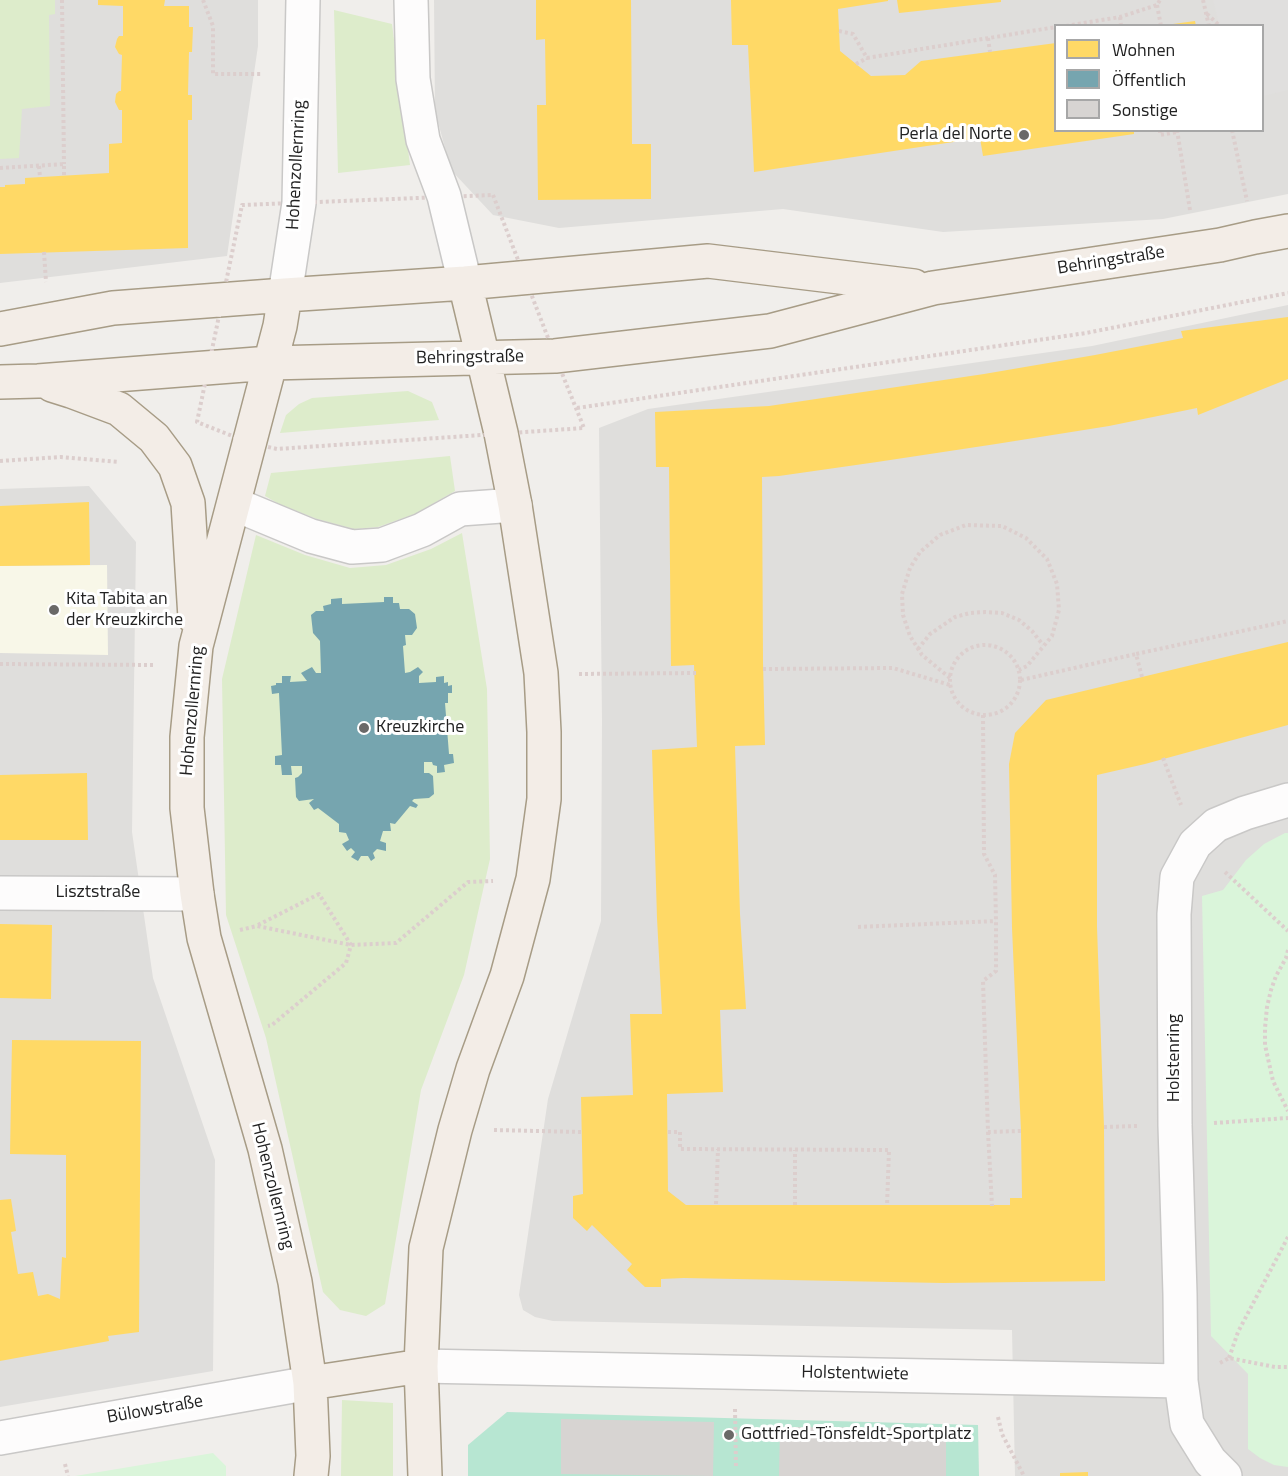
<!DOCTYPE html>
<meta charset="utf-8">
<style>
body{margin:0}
#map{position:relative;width:1288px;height:1476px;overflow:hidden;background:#f0eeeb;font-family:"Titillium Web",sans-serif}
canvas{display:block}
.legend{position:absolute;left:1054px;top:24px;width:210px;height:108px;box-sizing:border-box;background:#fff;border:2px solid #a7a7a7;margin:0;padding:8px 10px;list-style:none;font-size:18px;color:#222}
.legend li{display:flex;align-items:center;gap:12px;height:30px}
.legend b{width:30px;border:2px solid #a7a7a7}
</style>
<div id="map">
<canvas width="1288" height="1476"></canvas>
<ul class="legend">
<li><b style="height:16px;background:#ffd966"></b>Wohnen</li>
<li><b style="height:16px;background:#76a5af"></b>Öffentlich</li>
<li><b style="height:16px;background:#d7d4d2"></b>Sonstige</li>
</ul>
</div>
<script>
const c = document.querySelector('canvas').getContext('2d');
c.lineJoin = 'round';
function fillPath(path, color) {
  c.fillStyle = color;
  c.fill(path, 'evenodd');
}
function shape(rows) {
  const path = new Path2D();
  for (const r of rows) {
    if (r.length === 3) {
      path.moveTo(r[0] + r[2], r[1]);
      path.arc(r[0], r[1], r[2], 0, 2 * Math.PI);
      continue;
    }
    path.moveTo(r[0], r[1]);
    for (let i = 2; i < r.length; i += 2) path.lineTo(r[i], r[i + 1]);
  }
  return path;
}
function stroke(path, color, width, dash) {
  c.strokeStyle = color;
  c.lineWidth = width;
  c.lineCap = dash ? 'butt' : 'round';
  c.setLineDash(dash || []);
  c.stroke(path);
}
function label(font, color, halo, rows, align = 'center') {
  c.font = font + ' "Titillium Web",sans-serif';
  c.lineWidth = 6;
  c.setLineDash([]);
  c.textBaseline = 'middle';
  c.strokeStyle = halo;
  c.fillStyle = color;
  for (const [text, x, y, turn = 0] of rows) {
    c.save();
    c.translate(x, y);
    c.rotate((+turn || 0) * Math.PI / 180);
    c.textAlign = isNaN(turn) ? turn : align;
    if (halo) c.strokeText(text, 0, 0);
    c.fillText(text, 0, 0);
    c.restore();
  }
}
const residential = shape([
 [0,0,258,0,258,46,227,256,0,283],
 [434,0,1288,0,1288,194,1163,219,943,232,783,209,559,228,493,215,451,170,435,111],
 [1056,26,1262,26,1262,130,1056,130],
 [1288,305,1288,1476,1015,1476,1012,1330,553,1321,535,1317,523,1310,519,1295,548,1099,601,921,602,721,599,428,648,409,1092,346],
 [89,486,136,542,132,832,153,978,215,1160,213,1371,0,1407,0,489]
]);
const education = shape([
 [107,565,108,655,0,653,0,566]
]);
const grass = shape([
 [0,0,55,0,55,14,49,15,50,106,22,109,19,158,0,159],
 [334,10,392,24,410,165,338,173],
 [408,391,432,402,439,420,280,433,286,415,299,404,312,398],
 [450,456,455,491,415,514,378,527,354,529,317,519,279,504,265,496,271,473],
 [462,533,487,689,490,859,464,975,421,1090,385,1304,366,1316,340,1310,323,1292,266,1038,226,915,222,679,256,535,305,555,350,568,386,565,431,549],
 [342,1400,393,1403,393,1476,341,1476]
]);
const park = shape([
 [1285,833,1288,833,1288,1467,1274,1465,1260,1458,1248,1449,1248,1374,1211,1336,1202,896,1223,890,1246,860,1264,844],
 [213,1453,226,1466,226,1476,75,1476]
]);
const pitch = shape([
 [507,1412,978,1425,979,1476,468,1476,468,1445]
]);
const parking = shape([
 [1213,0,1288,0,1288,90,1263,96,1262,26,1219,25]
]);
const homes = shape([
 [98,0,165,0,164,6,189,6,189,27,193,27,192,52,189,52,188,94,188,95,192,95,192,120,188,120,188,248,0,254,0,187,5,187,5,185,25,184,25,178,109,173,109,144,122,143,122,110,119,110,115,102,116,94,119,91,121,91,122,55,119,54,115,47,117,39,119,36,123,36,123,6,98,5],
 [536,0,631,0,632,144,651,144,651,199,538,200,537,105,546,105,545,39,536,40],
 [731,0,888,0,888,1,838,9,840,51,871,76,905,75,921,61,1056,43,1056,130,1134,130,1134,134,983,156,980,138,754,172,748,45,732,45],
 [897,0,1001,0,1001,2,899,13],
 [1195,21,1196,26,1173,26,1173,24],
 [1288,317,1288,379,1198,415,1197,408,1109,426,996,444,877,462,779,476,762,477,763,662,765,745,735,746,740,914,746,1009,720,1010,723,1092,667,1094,668,1191,686,1205,1010,1205,1010,1198,1022,1198,1021,1131,1012,928,1009,764,1015,733,1046,700,1288,642,1288,725,1145,764,1097,775,1097,927,1104,1127,1105,1281,943,1283,684,1278,661,1279,661,1287,645,1287,627,1270,632,1264,592,1225,587,1231,573,1218,573,1196,583,1194,581,1097,633,1095,630,1014,662,1014,657,918,652,750,697,747,694,665,671,666,669,467,656,467,655,412,769,406,984,374,1095,355,1183,338,1181,331],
 [89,502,90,565,0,566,0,506],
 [87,773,88,840,0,840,0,775],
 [0,924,52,925,51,999,0,998],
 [12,1040,141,1041,139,1332,108,1336,109,1341,0,1361,0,1200,11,1199,16,1231,11,1232,18,1274,33,1272,38,1296,48,1294,60,1299,62,1257,66,1258,66,1155,10,1154],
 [1088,1472,1088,1476,1060,1476,1060,1473]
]);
const public = shape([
 [384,597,393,597,393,603,399,603,400,609,409,609,415,614,417,628,412,635,405,635,406,645,403,646,405,673,410,672,418,667,423,672,419,676,419,683,436,682,436,677,444,676,444,683,448,682,448,686,452,685,452,693,448,693,448,703,445,703,449,754,453,754,454,763,444,765,445,772,437,773,437,766,433,765,432,762,424,762,424,773,429,773,433,776,434,794,429,798,414,799,412,801,418,805,416,808,410,806,395,824,390,823,391,831,383,831,380,841,386,843,386,851,377,849,373,853,375,858,371,861,368,856,361,856,358,861,351,857,355,852,351,848,347,851,342,844,349,840,346,833,339,832,339,824,318,808,314,810,309,803,314,799,299,801,296,797,295,778,298,777,302,773,302,766,291,766,292,775,282,775,281,765,275,765,275,756,282,755,279,693,272,694,271,686,276,685,276,683,282,683,282,676,291,676,290,682,307,681,301,673,312,667,316,673,321,673,320,641,313,633,311,615,316,611,324,611,323,606,331,604,331,599,342,598,342,604,384,602]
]);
const building = shape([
 [561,1419,714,1422,713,1476,561,1474],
 [780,1427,946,1428,946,1476,779,1476]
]);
const path = shape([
 [62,0,64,164],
 [203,0,213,26,213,74,262,74],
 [1203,0,1209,26],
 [1157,5,1161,26],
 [1207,14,1220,26],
 [1120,17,1121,26],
 [1066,26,1120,17,1157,5,1160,0],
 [839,31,853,34,867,58,1056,27],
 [988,38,990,52],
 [856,64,867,58],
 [1160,130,1160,135,1177,132],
 [1177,130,1190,210],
 [1232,130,1247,201],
 [39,166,40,177],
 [0,168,64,164,64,176],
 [493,195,555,356,584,428,277,449,250,443,197,422,242,205,493,195],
 [44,252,46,282],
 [577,408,1086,333,1288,293],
 [0,461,61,457,119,462],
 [985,680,35],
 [918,649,930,634,955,617,970,613,985,612,1002,613,1019,620,1032,631,1043,645],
 [0,664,155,665],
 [763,669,893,668,950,685],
 [579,674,696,673],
 [1142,677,1136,654,1288,621],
 [950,678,922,655,910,636,903,615,902,594,910,568,920,552,940,535,966,525,1002,526,1026,538,1047,559,1057,584,1059,610,1052,636,1027,666,1019,670],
 [1021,680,1136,654],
 [983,715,984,854,995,875,996,921,996,971,983,981,988,1132,1021,1131],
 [1163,758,1181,805],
 [1225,872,1288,931],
 [258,925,319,894,351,945,346,963,272,1025,268,1026],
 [858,927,996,921],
 [240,930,257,926,351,945,396,943,468,882,493,881],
 [1288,950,1286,958,1276,976,1271,990,1267,1007,1265,1028,1265,1045,1273,1081,1288,1111],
 [1214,1123,1288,1118],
 [1104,1127,1137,1126],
 [494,1130,581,1132],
 [668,1132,680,1132,680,1149,889,1150,887,1206],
 [988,1132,992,1206],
 [716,1204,718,1149],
 [795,1205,795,1150],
 [1229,1358,1238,1332,1288,1237],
 [1220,1363,1229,1358,1275,1367,1288,1367],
 [735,1409,736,1468],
 [998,1417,1002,1434,1024,1476],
 [65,1464,68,1476]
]);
const minor = shape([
 [411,0,413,79,423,140,444,196,465,283],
 [285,295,299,203,303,0],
 [234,504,311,536,352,547,382,545,422,530,460,509,515,505],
 [0,893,197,894],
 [421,1366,1181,1381],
 [0,1438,310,1383],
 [1225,1476,1210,1461,1187,1424,1181,1381,1180,1294,1175,1125,1174,914,1177,877,1195,844,1216,825,1245,813,1288,800]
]);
const major = shape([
 [285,295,280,326,196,646,187,737,187,808,197,894,204,938,265,1149,295,1282,310,1383,313,1456,311,1476],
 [0,329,113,308,285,295,465,283,708,261,914,286],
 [0,382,38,381,270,363,555,356,770,331,933,288,1220,245,1255,237,1288,231],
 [52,385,71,391,119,409,154,438,175,466,188,503,195,618],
 [310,1383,421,1366],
 [425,1476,421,1366,426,1248,455,1130,473,1069,507,976,533,879,544,799,544,732,541,673,515,505,501,433,465,283]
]);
const markers = [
 [1024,135,6,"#6a6968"],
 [54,610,6,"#6a6968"],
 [364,728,6,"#6a6968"],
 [729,1435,6,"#6a6968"]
];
const poiNames = [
 ["Perla del Norte",1012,135,"right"],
 ["Kita Tabita an",66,600],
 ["der Kreuzkirche",66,621],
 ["Kreuzkirche",376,728],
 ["Gottfried-Tönsfeldt-Sportplatz",741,1435]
];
const streetNames = [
 ["Hohenzollernring",297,165,-87],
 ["Behringstraße",1111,261,-9],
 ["Behringstraße",470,358,-1],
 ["Hohenzollernring",193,711,-85],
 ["Lisztstraße",98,893],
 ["Holstenring",1175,1058,-90],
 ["Hohenzollernring",272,1186,76],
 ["Holstentwiete",855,1374,1],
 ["Bülowstraße",155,1410,-10]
];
fillPath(residential, '#dfdedc');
fillPath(education, '#f8f7e8');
fillPath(grass, '#ddeccb');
fillPath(park, '#daf5da');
fillPath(pitch, '#b7e6d2');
fillPath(parking, '#e0dfde');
fillPath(homes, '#ffd966');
fillPath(public, '#76a5af');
fillPath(building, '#d7d4d2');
stroke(minor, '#c9c8c7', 36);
stroke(major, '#a79c86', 36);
stroke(path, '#dccecd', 4, [3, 3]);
stroke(minor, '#fdfcfc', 33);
stroke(major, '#f3ede7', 33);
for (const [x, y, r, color] of markers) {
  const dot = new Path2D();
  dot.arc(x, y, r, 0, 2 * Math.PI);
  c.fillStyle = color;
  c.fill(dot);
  stroke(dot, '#fff', 2);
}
label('18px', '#222', '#fff', poiNames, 'left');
label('18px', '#222', '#fff', streetNames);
</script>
